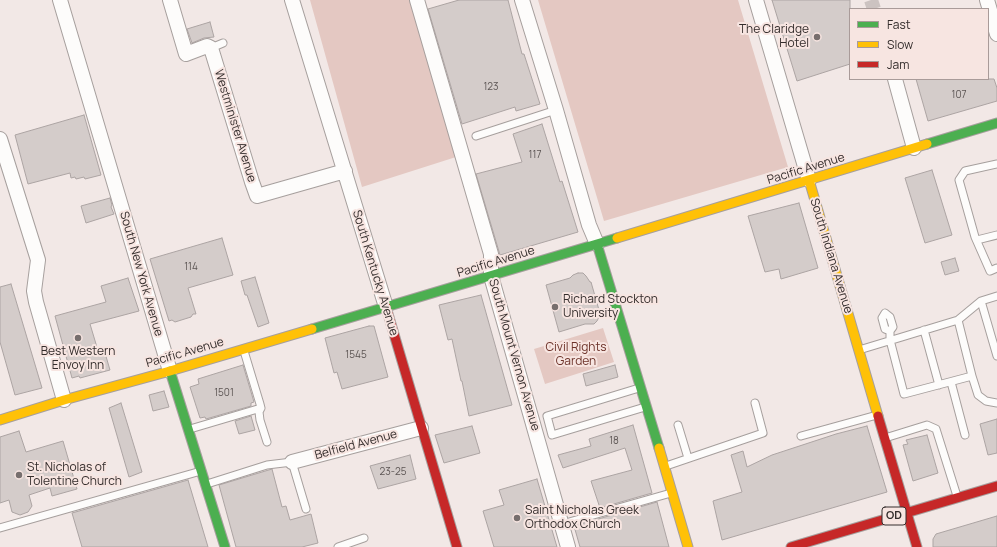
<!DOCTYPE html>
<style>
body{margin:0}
#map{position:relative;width:997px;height:547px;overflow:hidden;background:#f2e8e6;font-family:Manrope,sans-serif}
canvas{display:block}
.legend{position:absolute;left:849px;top:8px;width:140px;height:72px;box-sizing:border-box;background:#f7e5e1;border:1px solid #a99b99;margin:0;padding:5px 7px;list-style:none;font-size:12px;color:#342d2c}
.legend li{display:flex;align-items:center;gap:8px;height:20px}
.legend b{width:20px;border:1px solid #a99b99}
</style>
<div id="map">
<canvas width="997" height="547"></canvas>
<ul class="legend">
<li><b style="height:5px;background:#4caf50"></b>Fast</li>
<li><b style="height:5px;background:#ffc107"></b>Slow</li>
<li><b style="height:5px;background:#c62828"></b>Jam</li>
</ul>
</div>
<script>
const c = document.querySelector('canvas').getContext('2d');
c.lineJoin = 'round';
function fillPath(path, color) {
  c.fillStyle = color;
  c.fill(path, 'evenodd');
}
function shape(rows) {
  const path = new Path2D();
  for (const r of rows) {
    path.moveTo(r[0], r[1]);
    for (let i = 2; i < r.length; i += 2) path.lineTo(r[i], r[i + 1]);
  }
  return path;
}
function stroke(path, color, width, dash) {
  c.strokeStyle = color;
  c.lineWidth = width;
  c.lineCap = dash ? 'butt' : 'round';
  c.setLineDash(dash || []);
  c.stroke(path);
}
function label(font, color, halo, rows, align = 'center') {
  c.font = font + ' Manrope,sans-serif';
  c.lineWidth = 4;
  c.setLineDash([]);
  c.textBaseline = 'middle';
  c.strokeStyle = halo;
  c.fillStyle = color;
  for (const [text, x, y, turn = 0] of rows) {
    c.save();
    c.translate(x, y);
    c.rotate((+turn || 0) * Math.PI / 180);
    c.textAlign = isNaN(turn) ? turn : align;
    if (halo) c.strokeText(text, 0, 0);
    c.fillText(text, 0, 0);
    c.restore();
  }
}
const green = shape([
 [310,0,411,0,456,157,362,187],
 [538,0,738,0,788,167,604,221],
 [603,328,614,362,545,384,534,349]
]);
const building = shape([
 [459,0,508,0,522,54,524,54,540,104,516,111,515,107,462,124,428,9,459,0],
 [772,0,850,0,850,64,797,81,772,0],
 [210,22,214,37,204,38,192,43,187,29,210,22],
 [916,79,994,79,997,88,997,101,928,121,916,79],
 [84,115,101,175,85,179,84,177,76,179,75,177,71,178,70,173,28,184,15,135,84,115],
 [542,124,560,182,562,181,578,232,500,255,476,174,522,162,513,134,542,124],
 [932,170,952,235,925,243,905,178,932,170],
 [110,198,112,205,111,207,114,214,86,223,81,206,110,198],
 [799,203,818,268,781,279,779,269,765,272,748,216,799,203],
 [222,238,233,275,188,288,196,314,193,314,191,317,175,322,172,320,169,321,150,259,222,238],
 [955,258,959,271,945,275,941,262,955,258],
 [578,273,583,273,586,276,590,282,591,282,599,310,598,310,599,317,597,321,594,324,585,324,559,332,546,285,570,278,573,275,578,273],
 [255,277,269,323,258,327,247,295,245,295,241,281,255,277],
 [128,278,139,311,90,324,99,354,105,353,110,370,80,378,79,376,72,378,55,316,106,302,101,286,128,278],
 [11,284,42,388,15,395,0,342,0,287,11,284],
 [481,295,512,405,469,416,462,381,461,381,452,339,448,340,439,305,481,295],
 [369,326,374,326,388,377,342,389,337,372,334,373,325,338,369,326],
 [243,365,254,402,251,403,251,406,206,419,205,417,200,418,190,387,199,384,198,379,243,365],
 [615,365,618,377,586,386,583,374,615,365],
 [164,391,169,407,153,411,149,395,164,391],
 [121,403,142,472,129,477,109,408,121,403],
 [251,416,255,430,239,434,235,421,251,416],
 [997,419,997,453,988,455,980,424,997,419],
 [633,425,652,493,600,508,591,481,632,470,625,448,563,468,558,455,591,446,589,439,633,425],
 [472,426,480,453,444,463,435,435,472,426],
 [867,426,887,492,722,540,713,501,742,492,731,455,743,451,747,467,772,455,836,434,867,426],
 [19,431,26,452,63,441,77,489,52,496,50,488,29,495,32,506,28,512,20,515,12,512,9,500,0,503,0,437,19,431],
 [927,435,938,473,913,481,903,445,908,444,906,440,927,435],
 [410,455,416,479,378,489,370,466,410,455],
 [272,469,282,507,286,506,290,520,311,514,318,543,302,547,236,547,219,485,272,469],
 [537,479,557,547,494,547,483,511,504,505,499,490,537,479],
 [188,480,208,547,82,547,72,513,188,480],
 [657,502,669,547,580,547,574,526,657,502],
 [997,516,997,547,933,547,933,539,936,534,997,516]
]);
const streetTunnel = shape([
 [871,0,874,9]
]);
const lane = shape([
 [211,48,223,43],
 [476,136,556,110],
 [997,164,965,171,959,180,975,237,990,271,997,268],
 [977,240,997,235],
 [981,301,997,356],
 [924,330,939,385],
 [890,331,885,329,882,318,885,313,890,317,893,327,890,331,890,340,904,394,972,376,958,320],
 [859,350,958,320,981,301,997,296],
 [244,351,260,404,261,408,259,412,260,420,267,442],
 [972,376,978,395,986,401,997,403],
 [951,382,965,435],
 [639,388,547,416,552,435,645,407],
 [678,425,688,458],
 [190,429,261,408],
 [801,436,877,415],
 [885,438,927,425,936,429,957,496],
 [666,466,763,433,755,403],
 [207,484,267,465,292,462,306,509],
 [562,524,671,493],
 [0,528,201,471],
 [338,547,364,538]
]);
const street = shape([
 [60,0,170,371],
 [170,0,186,54,207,46,211,48,252,182,257,196,345,171],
 [292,0,386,307],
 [417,0,491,254,491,276,568,547],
 [522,0,556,110,589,225,597,244],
 [756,0,809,180],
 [987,0,997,34],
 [895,79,914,148],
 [0,139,38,260,34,291,36,302,64,400],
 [292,462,421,428]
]);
const fast = shape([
 [927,144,997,123],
 [597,244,659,448],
 [312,329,617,238],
 [170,371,225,547]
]);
const slow = shape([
 [809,180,878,416],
 [617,238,927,144],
 [0,420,64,400,170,371,312,329],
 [659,448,688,547]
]);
const jam = shape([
 [386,307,457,547],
 [878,416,917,547],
 [791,547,997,486]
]);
const markers = [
 [817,37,4,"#766e6d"],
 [555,307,4,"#766e6d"],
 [78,338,4,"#766e6d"],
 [19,475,4,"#766e6d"],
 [517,518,4,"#766e6d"]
];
const numberNames = [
 ["123",491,87],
 ["107",959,95],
 ["117",535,155],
 ["114",191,267],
 ["1545",356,355],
 ["1501",224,393],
 ["18",614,441],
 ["23-25",393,472]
];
const shields = [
 [894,516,24]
];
const shieldNames = [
 ["OD",894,516]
];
const poiNames = [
 ["The Claridge",809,30,"right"],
 ["Hotel",809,44,"right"],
 ["Richard Stockton",563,300],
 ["University",563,314],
 ["Best Western",78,352,"center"],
 ["Envoy Inn",78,366,"center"],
 ["St. Nicholas of",27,468],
 ["Tolentine Church",27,482],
 ["Saint Nicholas Greek",525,511],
 ["Orthodox Church",525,525]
];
const streetNames = [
 ["Westminister Avenue",235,126,73],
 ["Pacific Avenue",806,169,-17],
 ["South Indiana Avenue",831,256,73],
 ["Pacific Avenue",496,262,-17],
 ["South Kentucky Avenue",375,273,73],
 ["South New York Avenue",141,274,74],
 ["Pacific Avenue",185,353,-16],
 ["South Mount Vernon Avenue",514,355,74],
 ["Belfield Avenue",356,445,-15]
];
const parkNames = [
 ["Civil Rights",576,348],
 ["Garden",576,362]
];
fillPath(green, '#e4c8c2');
fillPath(building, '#d4ccca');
stroke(building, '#aca4a3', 1);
stroke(streetTunnel, '#ccc3c1', 14, [14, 7]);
stroke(lane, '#a69f9d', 9);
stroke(street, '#a69f9d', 16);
stroke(fast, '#a69f9d', 11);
stroke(slow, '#a69f9d', 11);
stroke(jam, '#a69f9d', 11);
stroke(lane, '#fdfcfb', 7);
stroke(street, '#fdfcfb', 14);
stroke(fast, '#4caf50', 9);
stroke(slow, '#ffc107', 9);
stroke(jam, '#c62828', 9);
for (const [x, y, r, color] of markers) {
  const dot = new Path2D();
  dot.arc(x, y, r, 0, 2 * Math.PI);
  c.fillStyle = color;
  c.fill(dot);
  stroke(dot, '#f7e5e1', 1.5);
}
label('10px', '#5c5554', null, numberNames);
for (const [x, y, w] of shields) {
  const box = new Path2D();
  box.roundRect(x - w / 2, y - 9, w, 18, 3);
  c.fillStyle = '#f7e5e1';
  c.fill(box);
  stroke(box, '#342d2c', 1);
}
label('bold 11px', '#342d2c', null, shieldNames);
label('12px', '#342d2c', '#f7e5e1', poiNames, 'left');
label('12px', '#342d2c', '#f7e5e1', streetNames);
label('12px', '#6c3229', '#f7e5e1', parkNames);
</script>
